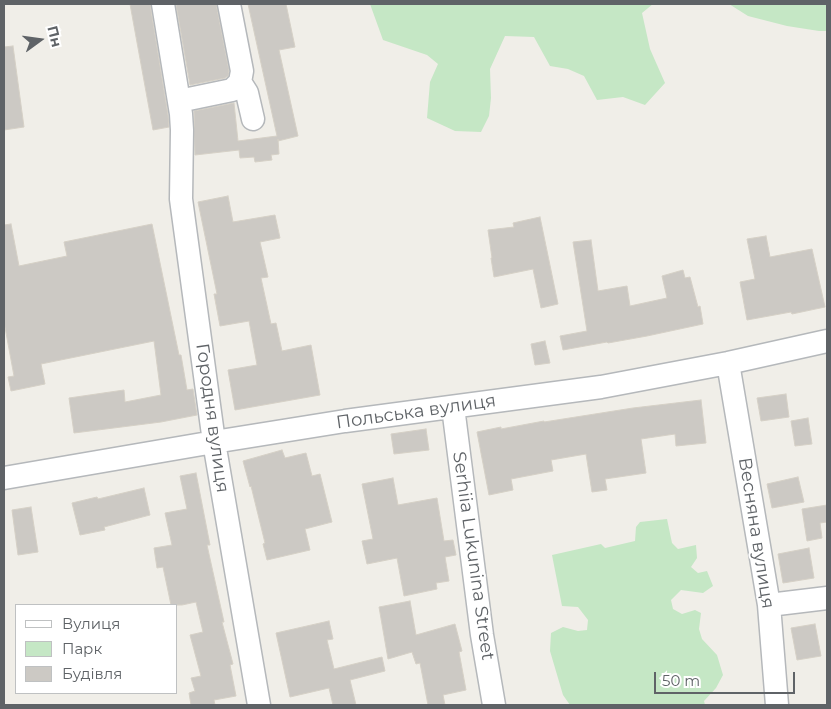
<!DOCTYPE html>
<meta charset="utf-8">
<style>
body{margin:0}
#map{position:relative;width:831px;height:709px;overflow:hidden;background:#f0eee8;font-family:Montserrat,sans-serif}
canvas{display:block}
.frame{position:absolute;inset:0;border:5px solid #5f6367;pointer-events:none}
.legend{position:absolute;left:15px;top:604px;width:162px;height:90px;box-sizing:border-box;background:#fff;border:1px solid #bfc1c2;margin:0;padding:6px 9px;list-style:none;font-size:15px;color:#5f6367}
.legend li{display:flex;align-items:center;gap:10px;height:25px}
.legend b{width:25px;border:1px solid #bfc1c2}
.north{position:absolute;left:15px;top:15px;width:50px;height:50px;-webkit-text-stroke:4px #fff;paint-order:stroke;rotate:76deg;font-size:14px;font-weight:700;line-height:20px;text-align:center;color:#5f6367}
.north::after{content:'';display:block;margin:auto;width:18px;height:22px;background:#5f6367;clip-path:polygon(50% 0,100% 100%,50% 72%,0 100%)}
.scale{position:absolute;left:654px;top:672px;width:141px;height:22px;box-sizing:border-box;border:2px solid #5f6367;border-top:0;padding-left:6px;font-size:15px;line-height:18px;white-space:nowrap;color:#5f6367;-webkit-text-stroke:4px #fff;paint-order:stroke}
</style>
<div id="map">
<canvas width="831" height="709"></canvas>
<div class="frame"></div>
<ul class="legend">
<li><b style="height:6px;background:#fff"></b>Вулиця</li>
<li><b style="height:14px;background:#c5e7c5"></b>Парк</li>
<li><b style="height:14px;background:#ccc9c4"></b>Будівля</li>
</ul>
<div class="north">Пн</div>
<div class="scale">50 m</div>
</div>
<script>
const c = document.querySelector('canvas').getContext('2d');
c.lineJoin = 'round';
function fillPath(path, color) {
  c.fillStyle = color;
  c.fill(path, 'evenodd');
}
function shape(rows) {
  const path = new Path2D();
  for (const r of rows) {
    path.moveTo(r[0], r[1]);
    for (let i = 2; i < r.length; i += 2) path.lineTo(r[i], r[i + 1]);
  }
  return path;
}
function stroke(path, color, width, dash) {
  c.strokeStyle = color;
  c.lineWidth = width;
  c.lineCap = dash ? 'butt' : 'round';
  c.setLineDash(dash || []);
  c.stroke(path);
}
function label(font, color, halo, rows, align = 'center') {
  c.font = font + ' Montserrat,sans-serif';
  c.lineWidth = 4;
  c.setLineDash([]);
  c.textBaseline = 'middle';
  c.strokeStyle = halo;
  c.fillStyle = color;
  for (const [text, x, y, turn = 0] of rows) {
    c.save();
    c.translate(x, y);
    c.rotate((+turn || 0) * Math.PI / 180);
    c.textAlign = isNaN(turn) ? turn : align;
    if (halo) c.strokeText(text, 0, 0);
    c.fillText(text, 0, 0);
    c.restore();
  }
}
const green = shape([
 [370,4,653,4,642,13,650,49,665,83,645,105,623,97,597,100,584,76,568,69,550,66,534,37,505,36,490,69,491,98,489,116,481,132,455,131,427,118,430,82,438,64,427,55,383,40],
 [729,4,827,4,827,31,819,31,787,26,748,16],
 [667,519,672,543,678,549,696,545,697,558,691,567,698,573,707,571,713,586,703,593,681,590,671,600,673,609,682,614,695,610,701,613,699,629,702,639,717,655,723,675,716,688,704,701,705,705,570,705,563,695,550,651,551,633,563,627,578,631,587,630,588,620,578,607,562,606,552,555,601,544,605,548,635,541,636,527,640,522]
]);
const building = shape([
 [130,4,150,4,168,115,169,127,153,130,130,4],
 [176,4,216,4,229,71,228,76,225,78,190,85,176,4],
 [248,4,286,4,295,47,279,50,298,136,278,141,278,139,279,154,271,155,272,160,255,162,254,157,240,158,239,150,195,155,194,111,234,103,238,141,277,136,248,4],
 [13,46,24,127,4,130,4,47,13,46],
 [228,196,233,222,275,215,280,238,260,242,268,277,261,278,271,324,276,323,282,351,311,345,320,395,235,410,228,370,257,365,249,321,220,326,214,294,217,294,198,202,228,196],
 [540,217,558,304,541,308,533,269,494,277,491,258,492,258,488,230,514,227,513,223,540,217],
 [11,224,19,266,67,256,64,242,152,224,179,355,181,355,187,390,193,389,197,415,161,422,74,433,69,398,124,390,125,402,161,395,154,341,41,364,45,384,11,391,8,377,14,376,4,322,4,225,11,224],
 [766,236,770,257,812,249,825,307,792,314,791,312,747,320,740,282,755,279,747,239,766,236],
 [591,240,598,291,627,286,630,306,667,298,662,276,683,270,685,278,690,277,698,307,700,306,703,324,647,336,608,343,607,342,563,350,560,336,587,331,573,242,591,240],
 [545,341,550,363,535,365,531,344,545,341],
 [786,394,789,417,761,421,757,398,786,394],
 [701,400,706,443,676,446,675,434,641,439,646,473,605,479,607,490,592,492,586,454,551,460,553,471,511,479,513,490,489,495,477,432,501,427,501,429,544,421,544,422,633,408,701,400],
 [808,418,812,444,795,446,791,421,808,418],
 [426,429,429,450,394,454,391,434,426,429],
 [282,450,285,458,306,453,312,476,320,474,332,522,305,529,310,550,267,560,263,544,265,543,251,486,250,487,243,461,282,450],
 [196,473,210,545,207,545,224,622,222,622,233,664,230,665,236,696,214,700,215,705,191,705,189,693,195,691,191,678,201,676,190,635,203,632,196,602,182,605,171,605,163,567,157,568,154,548,172,545,165,513,187,509,180,476,196,473],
 [798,477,804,502,772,508,767,484,798,477],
 [393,478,398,505,437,498,444,541,453,540,456,555,445,557,449,581,436,583,437,589,404,596,397,558,367,564,362,541,373,539,362,484,393,478],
 [144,488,150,515,104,527,105,530,80,535,72,503,97,497,98,499,144,488],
 [827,505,827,522,820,523,822,538,807,541,802,509,827,505],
 [31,507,38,552,18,555,12,510,31,507],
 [809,548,814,578,783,583,778,554,809,548],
 [410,601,416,635,455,624,462,651,459,652,466,690,443,695,445,705,428,705,420,663,416,664,412,652,388,659,379,607,410,601],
 [329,621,333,639,327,640,334,669,382,657,385,671,350,680,356,705,333,705,329,688,290,697,276,633,329,621],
 [815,624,821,656,797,660,791,628,815,624]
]);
const minor = shape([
 [163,4,181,114,182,130,181,199,214,442,259,705],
 [240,82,247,93,253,119],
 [179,101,232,90,240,82,242,71,229,4],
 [728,363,769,605,777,705],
 [453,407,482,635,494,705],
 [4,478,214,442,345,421,601,387,728,363,827,341],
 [769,605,827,598]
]);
const streetNames = [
 ["Польська вулиця",416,412,-8],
 ["Городня вулиця",212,418,82],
 ["Весняна вулиця",756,533,81],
 ["Serhiia Lukunina Street",473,556,82]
];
fillPath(green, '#c5e7c5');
fillPath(building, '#ccc9c4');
stroke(building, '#d5d0c6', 1);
stroke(minor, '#b5b8bb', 25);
stroke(minor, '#fff', 22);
label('18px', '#5f6367', '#fff', streetNames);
</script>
